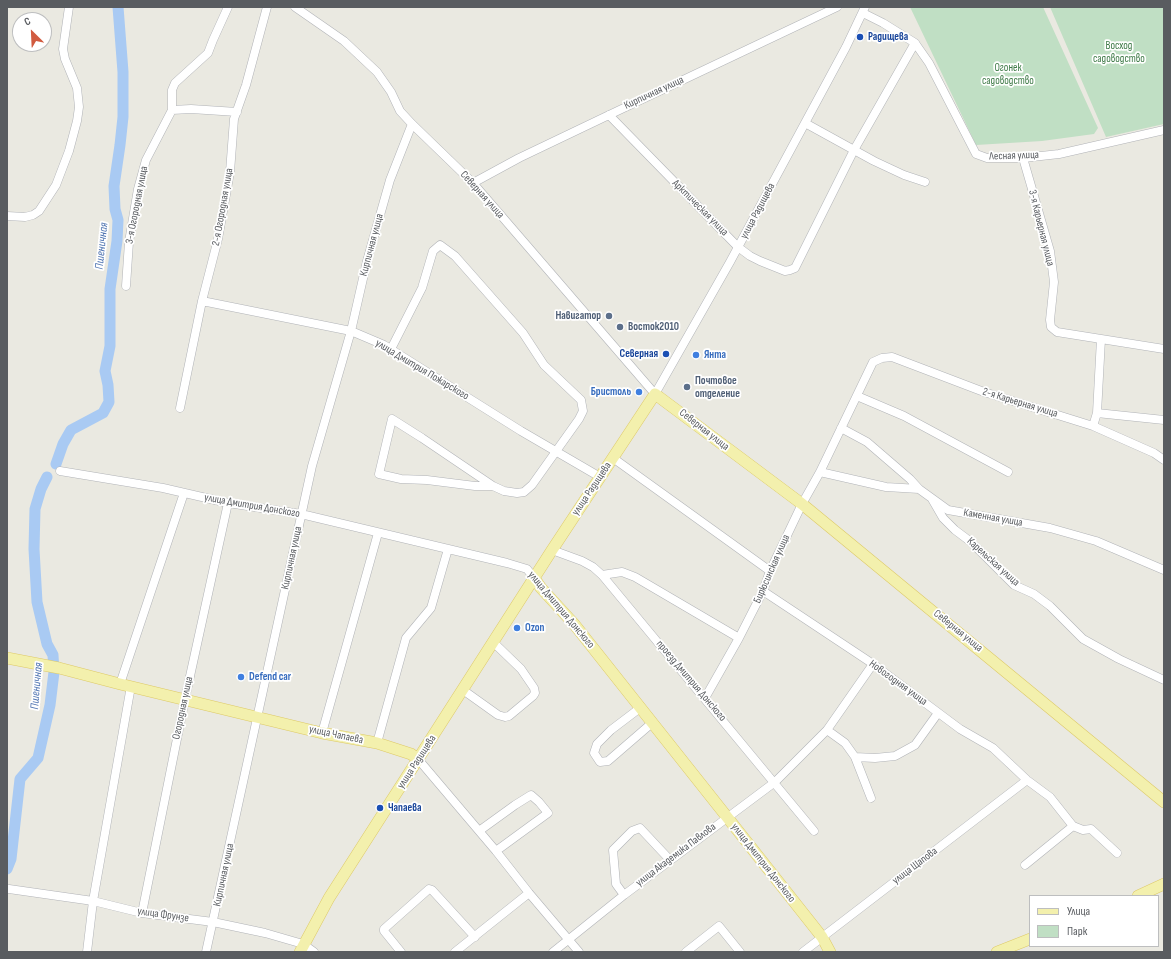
<!DOCTYPE html>
<meta charset="utf-8">
<style>
body{margin:0}
#map{position:relative;width:1171px;height:959px;overflow:hidden;background:#eae9e1;font-family:"Sofia Sans Condensed",sans-serif}
canvas{display:block}
.frame{position:absolute;inset:0;border:8px solid #595c60;pointer-events:none}
.legend{position:absolute;left:1029px;top:895px;width:130px;height:52px;box-sizing:border-box;background:#fff;border:1px solid #bdbebf;margin:0;padding:5px 7px;list-style:none;font-size:12px;color:#595c60}
.legend li{display:flex;align-items:center;gap:8px;height:20px}
.legend b{width:20px;border:1px solid #bdbebf}
.north{position:absolute;left:12px;top:12px;width:40px;height:40px;box-sizing:border-box;background:#fff;border:1px solid #bdbebf;border-radius:50%;rotate:336deg;font-size:11px;font-weight:700;line-height:16px;text-align:center;color:#595c60}
.north::after{content:'';display:block;margin:auto;width:14px;height:18px;background:#d15b40;clip-path:polygon(50% 0,100% 100%,50% 72%,0 100%)}
</style>
<div id="map">
<canvas width="1171" height="959"></canvas>
<div class="frame"></div>
<ul class="legend">
<li><b style="height:5px;background:#f3f0ad"></b>Улица</li>
<li><b style="height:11px;background:#c0dfc4"></b>Парк</li>
</ul>
<div class="north">С</div>
</div>
<script>
const c = document.querySelector('canvas').getContext('2d');
c.lineJoin = 'round';
function fillPath(path, color) {
  c.fillStyle = color;
  c.fill(path, 'evenodd');
}
function shape(rows) {
  const path = new Path2D();
  for (const r of rows) {
    path.moveTo(r[0], r[1]);
    for (let i = 2; i < r.length; i += 2) path.lineTo(r[i], r[i + 1]);
  }
  return path;
}
function stroke(path, color, width, dash) {
  c.strokeStyle = color;
  c.lineWidth = width;
  c.lineCap = dash ? 'butt' : 'round';
  c.setLineDash(dash || []);
  c.stroke(path);
}
function label(font, color, halo, rows, align = 'center') {
  c.font = font + ' "Sofia Sans Condensed",sans-serif';
  c.lineWidth = 3.5;
  c.setLineDash([]);
  c.textBaseline = 'middle';
  c.strokeStyle = halo;
  c.fillStyle = color;
  for (const [text, x, y, turn = 0] of rows) {
    c.save();
    c.translate(x, y);
    c.rotate((+turn || 0) * Math.PI / 180);
    c.textAlign = isNaN(turn) ? turn : align;
    if (halo) c.strokeText(text, 0, 0);
    c.fillText(text, 0, 0);
    c.restore();
  }
}
const green = shape([
 [910,7,1043,7,1098,128,1094,134,1042,141,976,145],
 [1050,7,1164,7,1164,124,1106,137]
]);
const river = shape([
 [56,464,63,444,71,430,103,413,109,402,108,385,105,371,110,346,110,289,117,241,118,220,115,209,114,186,120,145,123,117,123,72,118,7],
 [7,869,11,859,20,779,38,758,50,705,54,672,53,655,47,644,37,602,34,549,35,509,41,489,47,477]
]);
const minor = shape([
 [295,7,344,41,377,72,391,92,400,111,412,124,473,183,655,394,730,262,846,47,865,7],
 [863,13,883,23,915,43,929,63,976,154,987,158,1023,158,1059,154,1164,130],
 [172,110,191,109,237,112],
 [609,115,738,247,750,256,760,261,785,271,790,270,795,268,854,150,915,43],
 [805,123,874,161,904,175,925,182],
 [1023,158,1050,251,1054,282,1050,320,1051,327,1057,332,1164,349],
 [473,183,519,158,609,115,837,7],
 [7,216,25,217,33,215,39,211,56,185,69,151,77,121,79,107,77,88,65,59,63,49,69,7],
 [126,286,129,242,138,189,146,160,172,110,172,90,175,83,208,53,213,40,228,7],
 [202,301,351,331,384,345,521,431,600,477],
 [391,349,422,288,433,251,440,245,455,256,523,333,544,365,581,400,583,411,579,419,532,485,524,492,517,493,504,491,493,486],
 [857,396,904,416,1008,472],
 [180,408,202,301,218,239,230,172,234,119,246,85,267,7],
 [1097,413,1164,420],
 [392,419,422,438,493,486,475,486,427,480,401,479,379,474,392,419],
 [1093,426,1097,413,1101,339],
 [841,428,867,442,910,479,919,489,948,510,1050,528,1096,541,1164,570],
 [613,458,770,571],
 [60,471,163,488,228,503,301,514,507,563,527,569,534,578],
 [820,472,886,487,919,489],
 [932,499,943,518,955,530,971,542,1014,585,1034,594,1050,606,1083,639,1119,659,1164,680],
 [552,550,582,561,593,567,602,575,814,831],
 [602,575,622,572,635,577,739,638,763,591,770,571,802,504,820,472,873,362,882,358,892,357,984,392,1093,426,1154,453,1164,460],
 [763,591,873,664,960,729,993,748,1027,780,1050,797,1073,826,1083,830,1091,829,1117,853],
 [120,684,184,493],
 [463,690,498,715,505,717,509,716,533,696,535,693,534,688,521,669,493,642],
 [705,698,739,638],
 [640,708,611,730,597,744,594,753,600,762,608,761,652,723],
 [827,730,845,743,855,757,871,798],
 [322,733,378,533],
 [377,743,406,638,431,608,448,549],
 [855,757,875,758,895,756,915,745,938,713],
 [418,759,496,851,529,893,579,952],
 [479,831,515,805,531,795,539,802,548,813,496,851],
 [1025,865,1073,826],
 [9,889,93,901,142,913,213,922,265,933,303,944,314,952],
 [624,895,616,884,613,850,632,831,640,828,670,860],
 [142,913,185,699,228,503],
 [87,952,93,901,131,686],
 [206,952,312,466,351,331,367,261,390,180,412,124],
 [401,952,384,931,384,929,429,889,432,890,475,937],
 [455,952,529,893],
 [553,952,624,895,775,782,827,730,873,664],
 [686,952,719,926,740,952],
 [803,952,1027,780]
]);
const major = shape([
 [534,578,541,588,574,624,727,817,822,937,830,952],
 [7,658,59,668,120,684,322,733,377,743,411,754,418,759],
 [1138,896,1164,884],
 [300,952,329,898,552,550,655,394,802,504,1164,802],
 [997,952,1030,939]
]);
const markers = [
 [860,37,4,"#1a4fb4"],
 [609,316,4,"#5c6f8a"],
 [620,327,4,"#5c6f8a"],
 [666,354,4,"#1a4fb4"],
 [696,355,4,"#3f7fe0"],
 [687,387,4,"#5c6f8a"],
 [639,392,4,"#3f7fe0"],
 [517,628,4,"#3f7fe0"],
 [241,677,4,"#3f7fe0"],
 [380,808,4,"#1a4fb4"]
];
const transitNames = [
 ["Радищева",868,37],
 ["Северная",658,354,"right"],
 ["Чапаева",388,808]
];
const parkNames = [
 ["Восход",1119,46],
 ["садоводство",1119,59],
 ["Огонек",1008,68],
 ["садоводство",1008,81]
];
const streetNames = [
 ["Кирпичная улица",654,93,-25],
 ["Лесная улица",1014,156,-2],
 ["Северная улица",482,195,48],
 ["3-я Огородная улица",137,205,-79],
 ["2-я Огородная улица",223,207,-80],
 ["Арктическая улица",700,208,45],
 ["улица Радищева",758,211,-62],
 ["3-я Карьерная улица",1041,228,76],
 ["Кирпичная улица",372,245,-75],
 ["улица Дмитрия Пожарского",422,370,31],
 ["2-я Карьерная улица",1020,403,17],
 ["Северная улица",704,430,38],
 ["улица Радищева",592,489,-56],
 ["улица Дмитрия Донского",252,506,10],
 ["Каменная улица",993,518,10],
 ["Кирпичная улица",292,558,-78],
 ["Карельская улица",993,562,42],
 ["Бирюсинская улица",772,569,-66],
 ["улица Дмитрия Донского",561,610,50],
 ["Северная улица",958,631,39],
 ["проезд Дмитрия Донского",691,681,50],
 ["Новогодняя улица",898,683,36],
 ["Огородная улица",183,708,-78],
 ["улица Чапаева",336,735,12],
 ["улица Радищева",417,762,-57],
 ["улица Академика Павлова",676,855,-37],
 ["улица Дмитрия Донского",763,863,52],
 ["улица Щапова",915,866,-37],
 ["Кирпичная улица",224,875,-78],
 ["улица Фрунзе",163,915,8]
];
const serviceNames = [
 ["Навигатор",601,316,"right"],
 ["Восток2010",628,327],
 ["Почтовое",695,381],
 ["отделение",695,394]
];
const shopNames = [
 ["Янта",704,355],
 ["Бристоль",631,392,"right"],
 ["Ozon",525,628],
 ["Defend car",249,677]
];
const waterNames = [
 ["Пшеничная",102,246,-84],
 ["Пшеничная",37,686,-85]
];
fillPath(green, '#c0dfc4');
stroke(river, '#a9caf3', 11);
stroke(minor, '#b1b3b7', 9);
stroke(major, '#ddc967', 12);
stroke(minor, '#fff', 8);
stroke(major, '#f3f0ad', 11);
for (const [x, y, r, color] of markers) {
  const dot = new Path2D();
  dot.arc(x, y, r, 0, 2 * Math.PI);
  c.fillStyle = color;
  c.fill(dot);
  stroke(dot, '#fff', 1.5);
}
label('bold 11px', '#164399', '#fff', transitNames, 'left');
label('11px', '#3e7a47', '#fff', parkNames);
label('11px', '#595c60', '#fff', streetNames);
label('bold 11px', '#4e5e75', '#fff', serviceNames, 'left');
label('bold 11px', '#366cbe', '#fff', shopNames, 'left');
label('italic 12px', '#5075b2', '#fff', waterNames);
</script>
